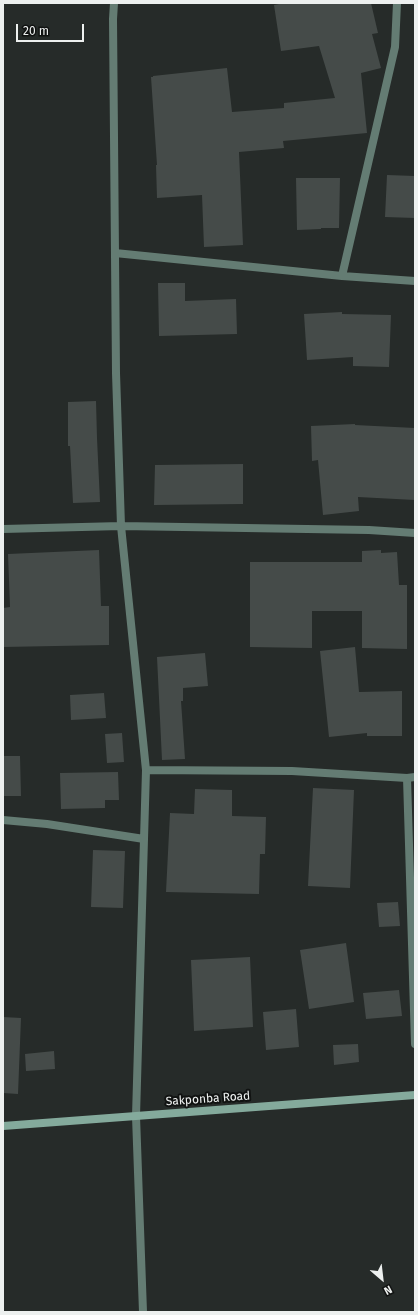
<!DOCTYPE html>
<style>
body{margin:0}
#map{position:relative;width:418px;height:1315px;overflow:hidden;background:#262b29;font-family:"Fira Sans",sans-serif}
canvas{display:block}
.frame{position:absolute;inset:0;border:4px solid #edf0ef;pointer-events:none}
.north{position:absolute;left:362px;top:1259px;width:40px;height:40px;-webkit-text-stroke:3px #111312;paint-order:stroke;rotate:152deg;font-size:11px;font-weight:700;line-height:16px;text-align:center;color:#edf0ef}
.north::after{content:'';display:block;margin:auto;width:14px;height:18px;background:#edf0ef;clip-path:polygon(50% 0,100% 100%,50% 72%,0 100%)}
.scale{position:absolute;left:16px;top:24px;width:68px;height:18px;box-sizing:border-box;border:2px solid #edf0ef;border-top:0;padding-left:5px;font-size:12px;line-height:14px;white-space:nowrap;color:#edf0ef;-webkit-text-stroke:3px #111312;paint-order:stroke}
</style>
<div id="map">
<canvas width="418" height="1315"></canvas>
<div class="frame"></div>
<div class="north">N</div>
<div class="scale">20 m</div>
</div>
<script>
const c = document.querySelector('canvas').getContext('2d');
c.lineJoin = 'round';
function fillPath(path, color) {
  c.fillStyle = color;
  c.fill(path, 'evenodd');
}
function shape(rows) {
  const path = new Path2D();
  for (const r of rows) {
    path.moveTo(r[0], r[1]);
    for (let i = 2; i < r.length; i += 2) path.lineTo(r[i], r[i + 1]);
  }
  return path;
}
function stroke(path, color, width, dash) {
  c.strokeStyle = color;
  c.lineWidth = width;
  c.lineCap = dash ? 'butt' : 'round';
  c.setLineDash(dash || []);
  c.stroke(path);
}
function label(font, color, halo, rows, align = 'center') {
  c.font = font + ' "Fira Sans",sans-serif';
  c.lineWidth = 4;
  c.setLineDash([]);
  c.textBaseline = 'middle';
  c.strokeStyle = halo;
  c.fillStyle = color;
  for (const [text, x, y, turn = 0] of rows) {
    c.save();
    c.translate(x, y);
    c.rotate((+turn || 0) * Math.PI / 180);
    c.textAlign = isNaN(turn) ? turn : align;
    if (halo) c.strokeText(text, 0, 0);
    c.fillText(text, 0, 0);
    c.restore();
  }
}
const building = shape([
 [284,3,371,3,378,33,372,34,381,68,361,73,367,133,283,141,284,148,239,152,243,245,204,247,202,195,157,198,156,165,157,165,151,77,153,77,153,76,227,68,232,112,284,108,284,103,335,98,319,46,281,51,274,5],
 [387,175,415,176,415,218,385,217],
 [296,178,340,178,339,228,321,228,321,229,297,230],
 [158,283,185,283,185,301,236,299,237,334,159,336],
 [342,312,342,314,391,315,389,367,353,366,353,357,307,360,304,314],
 [96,401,97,438,100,502,73,503,70,446,68,446,68,402],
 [355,424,355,425,415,428,415,500,358,497,359,511,323,515,318,460,312,461,311,426],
 [243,464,243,504,154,505,155,465],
 [99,550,101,606,109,606,109,645,3,647,3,608,10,607,8,554],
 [381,550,381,553,397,552,399,585,407,585,407,649,362,648,362,611,312,611,312,648,250,647,250,562,362,562,362,551],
 [355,647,359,692,402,691,402,736,367,736,367,733,329,737,320,651],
 [205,653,208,686,183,688,183,701,181,701,185,759,162,760,157,657],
 [104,693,106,718,71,720,70,695],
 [122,733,124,762,107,763,105,734],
 [3,756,20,756,21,796,3,796],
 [118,772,119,800,105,800,105,808,61,809,60,773],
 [313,788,354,790,350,888,308,886],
 [195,789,232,790,232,816,266,817,265,854,260,854,259,894,166,892,170,813,194,814],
 [93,850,125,851,123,908,91,907],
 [398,902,400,926,379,927,377,903],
 [346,943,354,1002,309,1009,300,950],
 [250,957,253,1027,194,1031,191,960],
 [399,990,402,1016,366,1019,363,993],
 [296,1009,299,1047,266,1050,263,1012],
 [3,1017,21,1018,18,1094,3,1093],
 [358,1044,359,1062,334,1065,333,1045],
 [54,1051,55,1069,26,1071,25,1054]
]);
const lane = shape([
 [407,778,415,1044]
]);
const street = shape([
 [114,3,113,19,116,373,121,526,146,770,136,1116,143,1312],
 [115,253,342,276,415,281],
 [342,276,395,47,397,3],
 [3,529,121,526,369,530,415,533],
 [146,770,292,771,407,778,415,777],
 [3,820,47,824,144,839]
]);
const secondary = shape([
 [3,1126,415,1095]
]);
const streetNames = [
 ["Sakponba Road",208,1099,-4]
];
fillPath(building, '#454b49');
stroke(lane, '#647c73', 8);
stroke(street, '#647c73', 8);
stroke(secondary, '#84aa9c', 8);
label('12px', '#edf0ef', '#111312', streetNames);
</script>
